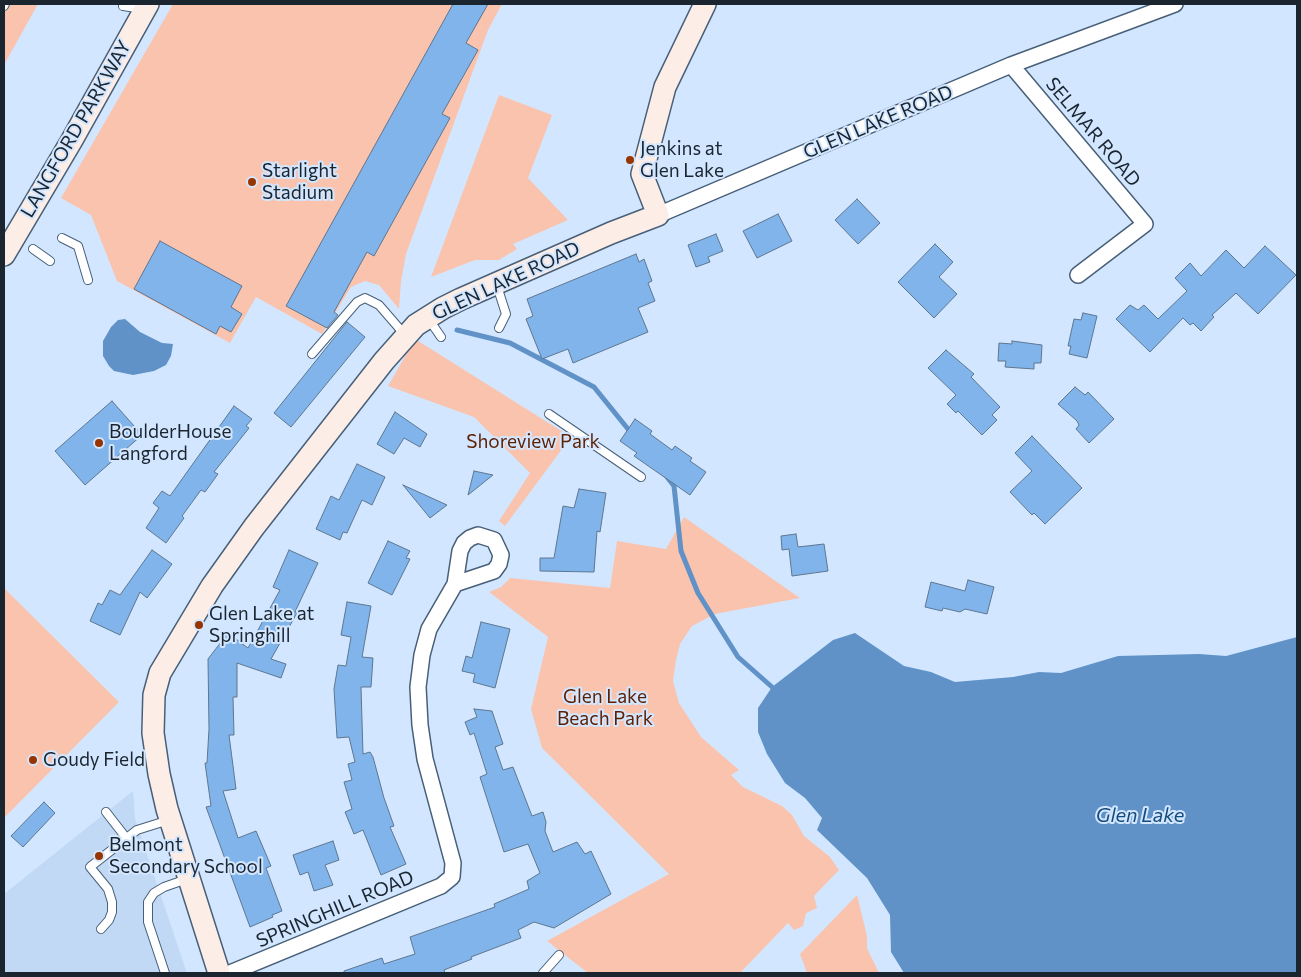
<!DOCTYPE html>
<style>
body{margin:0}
#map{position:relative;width:1301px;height:977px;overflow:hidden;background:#d2e7ff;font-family:Commissioner,sans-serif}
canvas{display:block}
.frame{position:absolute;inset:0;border:5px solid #1b2530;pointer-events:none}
</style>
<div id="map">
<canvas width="1301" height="977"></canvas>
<div class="frame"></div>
</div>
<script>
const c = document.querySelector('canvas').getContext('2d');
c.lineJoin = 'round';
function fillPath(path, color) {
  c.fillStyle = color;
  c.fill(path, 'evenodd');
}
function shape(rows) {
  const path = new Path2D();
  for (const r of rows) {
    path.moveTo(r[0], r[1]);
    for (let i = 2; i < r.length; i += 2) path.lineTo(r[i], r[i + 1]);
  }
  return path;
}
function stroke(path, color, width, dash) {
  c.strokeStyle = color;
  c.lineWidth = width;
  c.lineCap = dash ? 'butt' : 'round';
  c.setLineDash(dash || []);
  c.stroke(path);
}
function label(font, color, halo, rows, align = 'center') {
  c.font = font + ' Commissioner,sans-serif';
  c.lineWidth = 4;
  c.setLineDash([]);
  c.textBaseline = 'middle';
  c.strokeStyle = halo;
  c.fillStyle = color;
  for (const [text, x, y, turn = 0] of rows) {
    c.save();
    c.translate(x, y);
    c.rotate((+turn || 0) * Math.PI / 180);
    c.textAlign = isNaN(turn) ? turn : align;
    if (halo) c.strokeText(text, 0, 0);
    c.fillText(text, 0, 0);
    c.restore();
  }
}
const built = shape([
 [133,791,135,819,187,973,4,973,4,894]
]);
const green = shape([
 [4,4,38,4,4,65],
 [173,4,502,4,488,30,406,254,401,281,399,309,379,285,365,281,351,287,322,334,256,297,230,343,117,281,91,215,61,198],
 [499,95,552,115,528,178,568,220,513,244,517,249,499,260,475,260,431,277],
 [415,339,571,437,505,526,499,521,530,473,474,417,388,386],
 [684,517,800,598,715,614,692,626,680,644,676,660,673,681,679,703,701,737,739,770,731,775,743,787,782,806,792,815,804,836,830,857,839,870,814,896,817,908,806,913,803,926,794,930,788,923,740,973,588,973,547,941,669,874,542,748,531,709,548,637,489,592,501,587,510,578,610,588,617,541,666,549],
 [4,588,119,702,4,818],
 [857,895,867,936,867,948,879,973,807,973,800,954]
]);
const water = shape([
 [125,319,140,332,162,343,173,344,171,356,166,365,154,371,133,375,114,371,109,366,103,356,103,341,111,327,118,320],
 [855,633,904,666,931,672,955,682,1013,677,1039,672,1061,673,1118,656,1199,654,1226,656,1297,637,1297,973,904,973,891,952,890,915,867,878,817,830,822,818,805,798,785,783,767,754,758,732,758,708,772,687,833,640]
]);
const stream = shape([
 [457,330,510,343,594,387,632,434],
 [667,477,674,486,681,551,698,593,738,657,772,687]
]);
const building = shape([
 [453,4,488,4,466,43,478,50,442,114,450,118,374,256,367,252,334,312,338,315,327,328,286,306,453,4],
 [857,199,880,223,858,244,835,220,857,199],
 [778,214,792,241,757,258,743,231,778,214],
 [716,234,723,251,708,257,710,262,696,267,688,245,716,234],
 [160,241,242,286,231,307,242,314,231,332,220,326,216,334,134,289,160,241],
 [935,244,953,262,939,277,957,294,934,318,898,282,935,244],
 [1265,246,1296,275,1258,314,1236,293,1212,315,1214,317,1201,331,1193,323,1190,325,1183,318,1150,352,1116,319,1130,305,1138,310,1144,305,1158,319,1187,291,1175,278,1190,263,1201,276,1226,250,1244,268,1265,246],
 [636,254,639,262,644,259,652,281,648,283,655,301,638,308,648,332,573,363,568,349,542,359,526,319,533,316,527,299,636,254],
 [1083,313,1097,316,1087,358,1069,354,1071,346,1068,346,1074,319,1081,320,1083,313],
 [347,322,365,337,291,427,274,413,347,322],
 [1012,341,1042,345,1041,363,1034,363,1034,369,1005,367,1006,361,998,361,999,343,1012,344,1012,341],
 [946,350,974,374,971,377,1000,407,992,415,997,420,982,435,958,411,956,413,947,404,956,395,928,368,946,350],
 [1075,387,1085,395,1088,392,1114,419,1089,443,1076,429,1079,425,1077,421,1058,404,1075,387],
 [112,401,142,435,85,485,55,451,112,401],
 [234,406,252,419,246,426,249,428,214,472,218,474,205,492,201,490,182,516,184,518,166,543,146,528,159,508,153,503,162,491,170,496,234,406],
 [395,412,427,434,420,447,404,438,394,454,377,444,395,412],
 [635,419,652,431,650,434,672,450,675,446,692,458,690,461,706,472,690,495,634,456,637,453,620,441,635,419],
 [1032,436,1082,488,1045,524,1034,513,1032,515,1010,492,1032,471,1015,453,1032,436],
 [357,464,385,477,372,505,362,500,347,533,343,532,340,540,316,529,331,496,339,500,357,464],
 [474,471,493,475,468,495,474,471],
 [403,485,447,505,430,518,403,485],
 [579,489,606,493,600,532,597,531,594,572,540,571,540,558,554,558,563,506,574,508,579,489],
 [796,534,798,547,824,544,828,571,792,576,789,549,782,550,781,536,796,534],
 [388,541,410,551,406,558,410,559,392,595,368,583,388,541],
 [152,550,172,564,147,598,140,592,120,635,90,621,98,603,102,605,110,590,120,595,152,550],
 [289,550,318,563,295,612,297,613,271,659,286,664,281,678,237,663,237,697,233,697,234,735,229,735,236,789,223,791,238,838,256,831,271,866,266,868,282,911,272,915,273,917,250,927,206,807,211,806,205,763,207,763,209,729,208,659,228,633,248,648,280,590,273,587,289,550],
 [968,580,994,587,987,614,965,609,960,612,943,608,942,611,925,607,931,582,965,591,968,580],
 [347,602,371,606,362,657,373,658,371,687,361,687,363,754,370,752,373,757,384,798,394,826,390,827,406,864,381,875,363,830,354,834,345,812,352,809,344,782,352,780,348,764,355,762,349,737,337,738,334,689,338,665,346,666,351,637,341,635,347,602],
 [481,622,510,629,495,688,473,682,475,674,462,671,466,656,472,658,481,622],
 [474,709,492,711,503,744,495,747,503,770,513,767,532,816,543,812,546,822,545,831,553,852,577,842,585,854,591,851,611,894,554,928,534,922,518,930,521,938,471,957,472,959,444,970,445,973,344,973,344,971,382,958,384,964,415,954,410,937,495,907,494,904,529,889,527,881,540,873,528,844,504,852,480,777,487,774,474,733,470,735,465,722,477,717,474,709],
 [44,802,55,813,23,847,11,836,44,802],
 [333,841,339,860,325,865,333,885,314,891,308,872,300,875,293,855,333,841]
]);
const lane = shape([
 [4,6,5,4],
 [123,6,143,9],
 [62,238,78,246,88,280],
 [33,249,50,261],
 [497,286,506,314,499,328],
 [428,318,441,337],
 [312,354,357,302,365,298,379,305,405,335],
 [549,414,641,477],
 [106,812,127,839],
 [101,929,109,920,112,912,112,902,108,889,90,867,137,830,169,820],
 [165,973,148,922,148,902,154,893,164,887,187,879],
 [543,973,559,955]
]);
const street = shape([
 [1011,65,1145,224,1078,275],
 [658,215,1011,65,1175,4],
 [230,973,441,886,452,877,453,863,425,759,420,725,418,687,422,655,429,629,455,584,460,551,464,543,470,538,478,535,494,540,501,555,499,564,494,571,455,584]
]);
const secondary = shape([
 [4,255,72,140,148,4],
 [219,973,167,809,159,774,153,733,154,695,160,673,212,586,254,527,384,361,416,325,443,308,461,299,611,233,658,215,642,174,665,87,705,4]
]);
const markers = [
 [630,160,5,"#983400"],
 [252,182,5,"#983400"],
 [99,443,5,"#983400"],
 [199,625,5,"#983400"],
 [33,760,5,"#983400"],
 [99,856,5,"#983400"]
];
const streetNames = [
 ["GLEN LAKE ROAD",878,122,-23],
 ["LANGFORD PARKWAY",76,129,-60],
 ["SELMAR ROAD",1093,132,50],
 ["GLEN LAKE ROAD",506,281,-25],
 ["SPRINGHILL ROAD",335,909,-23]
];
const poiNames = [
 ["Jenkins at",640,149],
 ["Glen Lake",640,171],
 ["Starlight",262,171],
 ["Stadium",262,193],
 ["BoulderHouse",109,432],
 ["Langford",109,454],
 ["Glen Lake at",209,614],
 ["Springhill",209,636],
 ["Goudy Field",43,760],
 ["Belmont",109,845],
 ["Secondary School",109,867]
];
const parkNames = [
 ["Shoreview Park",533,442],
 ["Glen Lake",605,697],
 ["Beach Park",605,719]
];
const waterNames = [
 ["Glen Lake",1140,815]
];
fillPath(built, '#c1d9f5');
fillPath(green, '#fac3ae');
fillPath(water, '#6092c7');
stroke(stream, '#6092c7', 5);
fillPath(building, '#80b4ea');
stroke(building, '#5e7690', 1);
stroke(lane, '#485f78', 10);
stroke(street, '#485f78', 18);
stroke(secondary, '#485f78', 24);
stroke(lane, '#fff', 8);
stroke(street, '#fff', 15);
stroke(secondary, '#fcede7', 21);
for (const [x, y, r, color] of markers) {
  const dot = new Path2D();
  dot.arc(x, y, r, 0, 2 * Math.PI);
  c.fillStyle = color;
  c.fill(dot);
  stroke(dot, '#d2e7ff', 2);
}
label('19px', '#1b2530', '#d2e7ff', streetNames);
label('19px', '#1b2530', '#d2e7ff', poiNames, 'left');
label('19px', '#5e1e00', '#d2e7ff', parkNames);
label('italic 20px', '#144b7d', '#d2e7ff', waterNames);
</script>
